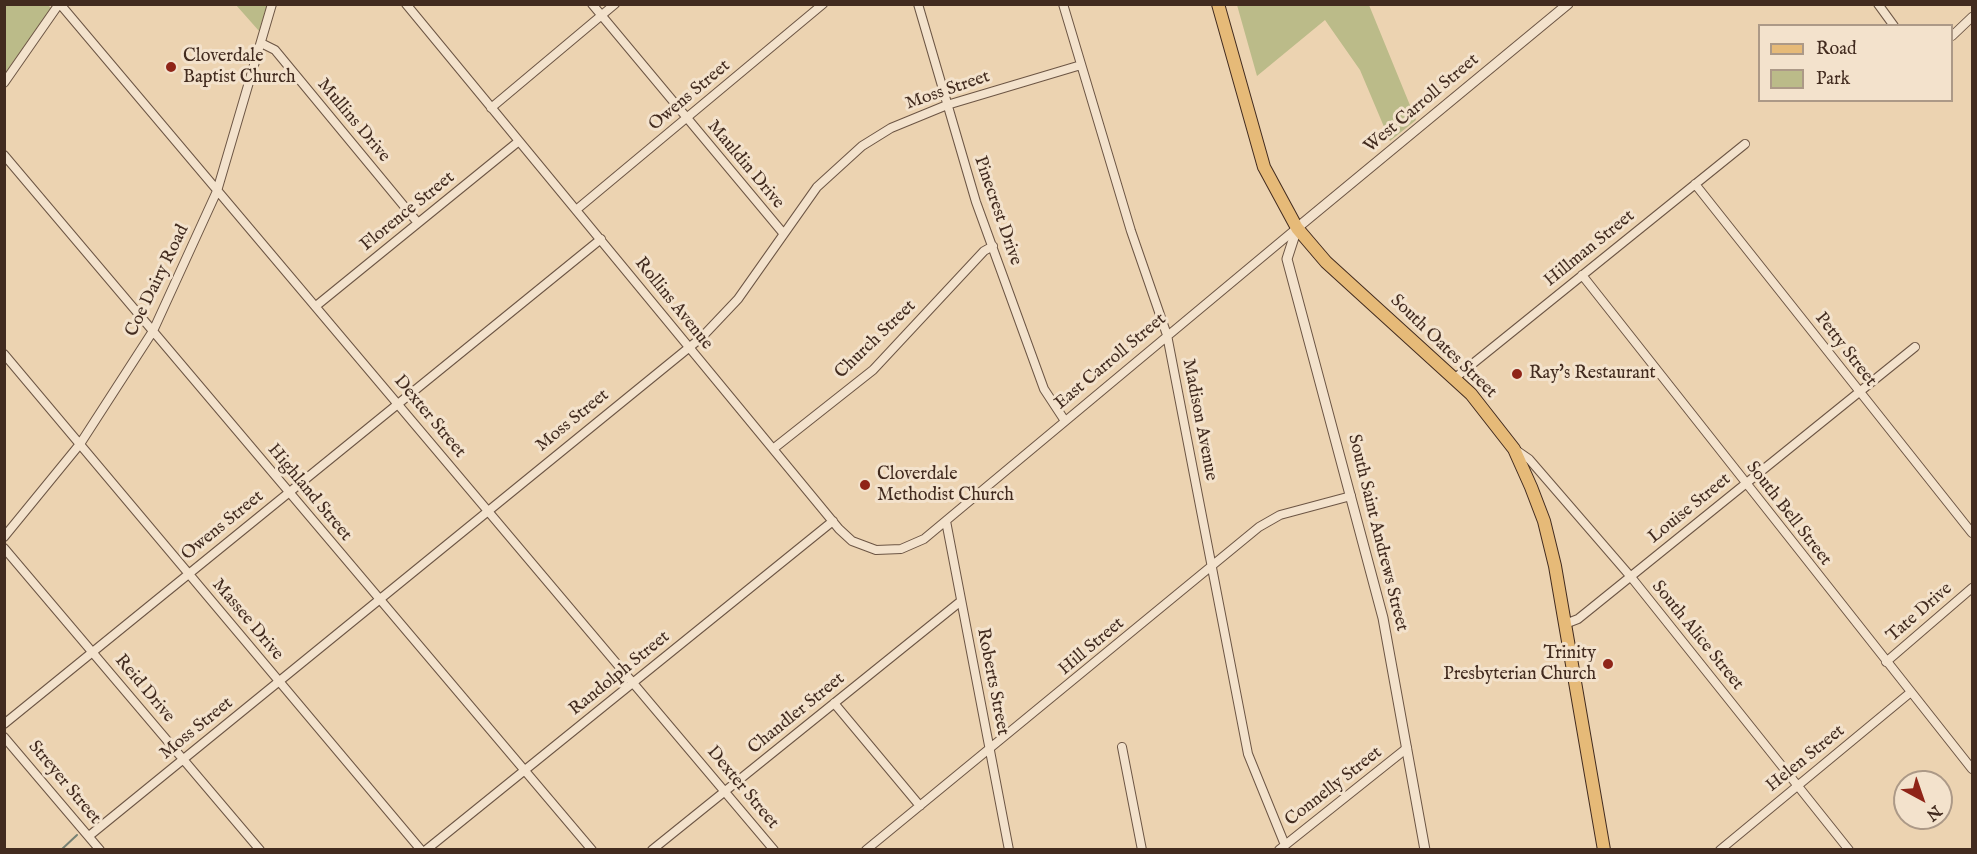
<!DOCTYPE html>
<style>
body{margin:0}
#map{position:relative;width:1977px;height:854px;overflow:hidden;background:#ecd3b1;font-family:"IM FELL English",serif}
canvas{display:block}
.frame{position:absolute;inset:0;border:6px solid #422b1f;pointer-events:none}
.legend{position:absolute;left:1758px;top:24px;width:195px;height:78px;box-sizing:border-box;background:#f3e2cc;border:2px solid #ac9987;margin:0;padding:8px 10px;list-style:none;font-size:18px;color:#422b1f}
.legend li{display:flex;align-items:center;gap:12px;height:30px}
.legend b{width:30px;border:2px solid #ac9987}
.north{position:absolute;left:1893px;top:770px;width:60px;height:60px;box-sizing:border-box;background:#f3e2cc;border:2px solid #ac9987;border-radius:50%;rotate:140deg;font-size:16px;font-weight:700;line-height:24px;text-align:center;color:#422b1f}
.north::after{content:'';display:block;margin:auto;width:21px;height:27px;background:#8f2418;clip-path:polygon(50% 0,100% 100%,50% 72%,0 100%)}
</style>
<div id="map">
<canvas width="1977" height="854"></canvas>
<div class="frame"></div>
<ul class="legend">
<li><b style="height:8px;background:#e6ba78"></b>Road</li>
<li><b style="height:16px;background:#bbbb89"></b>Park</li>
</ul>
<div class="north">N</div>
</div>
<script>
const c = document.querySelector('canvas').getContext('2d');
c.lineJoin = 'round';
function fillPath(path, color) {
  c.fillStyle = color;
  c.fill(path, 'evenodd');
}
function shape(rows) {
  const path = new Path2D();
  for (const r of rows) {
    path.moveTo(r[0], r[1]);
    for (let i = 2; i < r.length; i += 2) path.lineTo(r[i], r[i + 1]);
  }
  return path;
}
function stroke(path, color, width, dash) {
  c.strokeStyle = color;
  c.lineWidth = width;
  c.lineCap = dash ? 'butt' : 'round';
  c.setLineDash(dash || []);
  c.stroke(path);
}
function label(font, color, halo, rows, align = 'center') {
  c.font = font + ' "IM FELL English",serif';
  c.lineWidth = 6;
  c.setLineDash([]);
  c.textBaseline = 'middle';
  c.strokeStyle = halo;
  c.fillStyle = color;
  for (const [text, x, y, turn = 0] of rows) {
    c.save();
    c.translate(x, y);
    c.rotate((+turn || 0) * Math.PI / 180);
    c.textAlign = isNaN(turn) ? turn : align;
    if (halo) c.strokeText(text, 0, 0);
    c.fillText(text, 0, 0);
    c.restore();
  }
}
const green = shape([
 [5,4,48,5,51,8,5,73],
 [236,5,267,5,259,31],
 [1237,5,1369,5,1416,120,1390,141,1360,70,1325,20,1257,76]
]);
const stream = shape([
 [61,850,77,835]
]);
const minor = shape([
 [60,4,774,850],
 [406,4,839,529,852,541,876,550,901,549,924,539,1297,228],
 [592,4,783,233],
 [918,4,976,202,1044,389,1065,421],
 [1063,4,1131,231,1167,335,1248,754,1285,845],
 [1878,4,1894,26],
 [1952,36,1972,17],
 [261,43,275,50,418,223],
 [4,83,59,4],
 [491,108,615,4],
 [4,155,592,850],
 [1695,184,1972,533],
 [576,210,823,4],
 [1582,275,1972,769],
 [316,306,519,141],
 [4,354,421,850],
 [1455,378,1745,144],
 [773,449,873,370,984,251,993,246],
 [1516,450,1529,459,1631,577,1849,850],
 [946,521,1009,850],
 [4,537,80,444,153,331,217,191,272,4],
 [4,548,260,850],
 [1565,624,1578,619,1915,347],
 [1886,662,1972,588],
 [834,703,920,806],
 [4,724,601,239],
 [4,737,100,850],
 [1122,747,1142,850],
 [89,836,702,337,738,299,817,187,862,146,891,128,947,105,1081,65],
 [426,850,833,521],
 [652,850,961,601],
 [866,850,1259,527,1280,515,1351,496],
 [1279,850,1407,748],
 [1720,850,1911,692]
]);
const tertiary = shape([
 [1425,850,1383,618,1287,259,1297,228,1568,4]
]);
const primary = shape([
 [1218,4,1264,167,1297,228,1326,262,1471,394,1514,449,1531,487,1544,521,1555,566,1604,850]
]);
const markers = [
 [171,67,6,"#8f2418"],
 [1517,374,6,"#8f2418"],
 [865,485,6,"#8f2418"],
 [1608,664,6,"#8f2418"]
];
const poiNames = [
 ["Cloverdale",183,57],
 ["Baptist Church",183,78],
 ["Ray's Restaurant",1529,374],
 ["Cloverdale",877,475],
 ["Methodist Church",877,496],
 ["Trinity",1596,654,"right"],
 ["Presbyterian Church",1596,675,"right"]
];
const streetNames = [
 ["Moss Street",948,91,-19],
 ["Owens Street",690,96,-40],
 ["West Carroll Street",1422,104,-40],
 ["Mullins Drive",353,121,50],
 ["Mauldin Drive",745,165,50],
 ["Pinecrest Drive",997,211,71],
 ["Florence Street",408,212,-39],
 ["Hillman Street",1590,249,-39],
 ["Coe Dairy Road",158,281,-64],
 ["Rollins Avenue",673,304,51],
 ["Church Street",876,340,-44],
 ["South Oates Street",1443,347,44],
 ["Petty Street",1845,350,52],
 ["East Carroll Street",1111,362,-40],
 ["Dexter Street",429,417,50],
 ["Madison Avenue",1199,420,79],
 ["Moss Street",573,421,-39],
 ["Highland Street",309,493,50],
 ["Louise Street",1690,509,-39],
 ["South Bell Street",1788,514,52],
 ["Owens Street",223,526,-39],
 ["South Saint Andrews Street",1377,533,76],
 ["Tate Drive",1920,613,-41],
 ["Massee Drive",247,620,50],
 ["South Alice Street",1697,636,51],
 ["Hill Street",1092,647,-40],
 ["Randolph Street",620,674,-39],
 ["Roberts Street",992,682,79],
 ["Reid Drive",144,689,50],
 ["Chandler Street",797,714,-39],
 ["Moss Street",197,729,-39],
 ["Helen Street",1806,759,-39],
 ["Streyer Street",64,783,50],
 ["Connelly Street",1334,787,-38],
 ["Dexter Street",742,788,50]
];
fillPath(green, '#bbbb89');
stroke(stream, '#768073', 2);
stroke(minor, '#6c5544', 10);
stroke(tertiary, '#6c5544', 11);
stroke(primary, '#422b1f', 14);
stroke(minor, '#f3e2cc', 8);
stroke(tertiary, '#f3e2cc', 9);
stroke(primary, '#e6ba78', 12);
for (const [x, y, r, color] of markers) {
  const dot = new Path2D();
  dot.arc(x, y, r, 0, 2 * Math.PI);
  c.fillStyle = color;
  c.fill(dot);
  stroke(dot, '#f3e2cc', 2);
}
label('18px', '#422b1f', '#f3e2cc', poiNames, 'left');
label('18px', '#422b1f', '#f3e2cc', streetNames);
</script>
